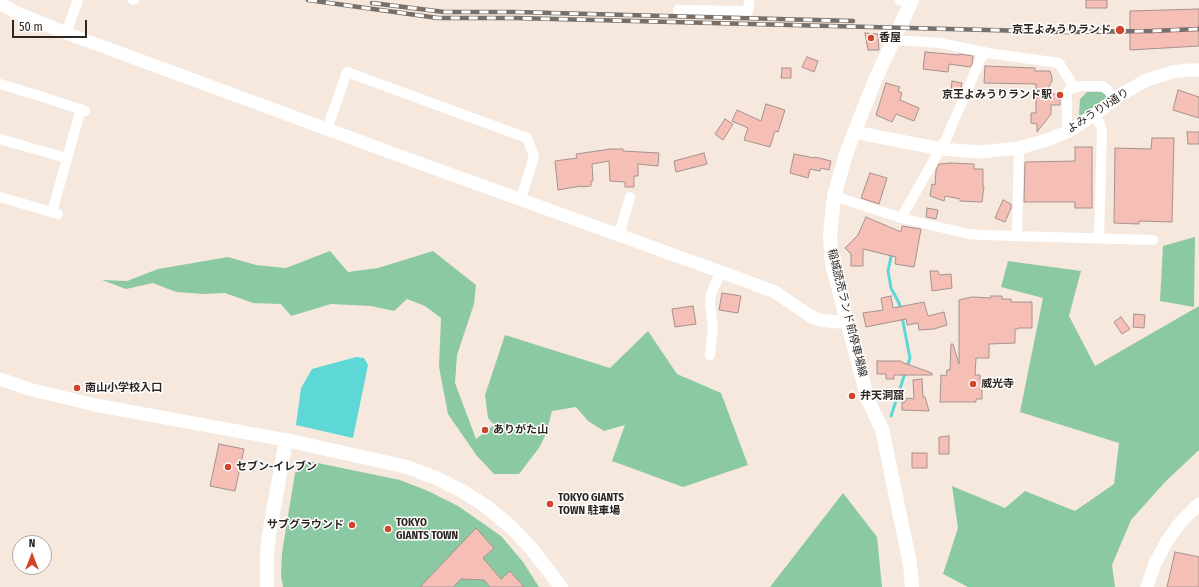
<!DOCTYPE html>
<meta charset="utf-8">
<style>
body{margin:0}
#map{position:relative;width:1199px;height:587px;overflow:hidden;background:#f6e8dd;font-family:"Fira Sans Condensed",sans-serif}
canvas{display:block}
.north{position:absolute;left:12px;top:535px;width:40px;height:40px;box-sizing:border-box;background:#fff;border:1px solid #aba8a7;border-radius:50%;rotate:0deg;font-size:11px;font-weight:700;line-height:16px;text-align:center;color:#2c2622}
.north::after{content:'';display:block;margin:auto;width:14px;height:18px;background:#d1452b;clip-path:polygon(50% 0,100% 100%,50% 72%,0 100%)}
.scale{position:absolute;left:12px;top:20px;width:75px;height:18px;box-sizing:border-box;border:2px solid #2c2622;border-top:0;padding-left:5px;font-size:12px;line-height:14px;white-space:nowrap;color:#2c2622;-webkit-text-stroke:3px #fff;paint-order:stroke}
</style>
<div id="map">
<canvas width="1199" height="587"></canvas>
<div class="north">N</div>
<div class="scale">50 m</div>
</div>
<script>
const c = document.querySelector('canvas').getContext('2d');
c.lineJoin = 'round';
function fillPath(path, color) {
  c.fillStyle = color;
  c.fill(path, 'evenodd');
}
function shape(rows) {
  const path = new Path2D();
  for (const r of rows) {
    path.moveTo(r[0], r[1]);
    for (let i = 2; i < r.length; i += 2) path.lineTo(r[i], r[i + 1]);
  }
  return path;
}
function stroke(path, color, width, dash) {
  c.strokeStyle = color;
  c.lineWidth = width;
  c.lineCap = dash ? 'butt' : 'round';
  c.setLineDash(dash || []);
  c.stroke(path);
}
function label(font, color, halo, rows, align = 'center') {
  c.font = font + ' "Fira Sans Condensed","Noto Sans JP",sans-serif';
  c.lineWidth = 3;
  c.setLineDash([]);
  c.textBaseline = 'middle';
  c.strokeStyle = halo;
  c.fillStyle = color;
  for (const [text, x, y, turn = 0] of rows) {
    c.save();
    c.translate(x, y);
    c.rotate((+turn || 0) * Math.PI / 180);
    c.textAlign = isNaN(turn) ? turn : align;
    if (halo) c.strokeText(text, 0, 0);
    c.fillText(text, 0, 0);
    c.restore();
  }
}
const green = shape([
 [1087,92,1102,92,1105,94,1107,98,1081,116,1079,115,1080,99],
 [1195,237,1194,307,1160,301,1163,246],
 [330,251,348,272,378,268,433,251,476,285,474,304,457,355,455,383,476,439,494,425,488,418,485,395,505,335,610,368,648,331,677,374,721,393,748,465,683,487,612,461,625,425,604,431,588,421,576,407,552,411,546,434,539,448,519,474,494,474,477,456,448,414,439,367,441,318,425,306,407,299,394,311,371,306,331,304,291,316,281,304,253,303,225,293,204,294,176,292,153,283,126,289,102,280,127,281,158,269,228,257,256,265,286,268],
 [1008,261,1081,271,1069,316,1095,366,1199,306,1199,450,1166,481,1131,520,1112,565,1115,587,968,587,943,574,958,528,952,486,1005,508,1025,491,1075,511,1114,484,1119,443,1020,412,1043,298,1001,287],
 [308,461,400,480,428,491,458,506,501,536,523,562,539,587,283,587,281,576,282,553,295,473],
 [843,493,877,537,882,587,770,587]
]);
const water = shape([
 [356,357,364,358,368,365,353,438,296,425,301,388,312,369]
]);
const stream = shape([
 [892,252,888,271,891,288,899,303,901,310],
 [891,416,910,358,902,317]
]);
const building = shape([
 [1086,0,1107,0,1107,8,1086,8,1086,0],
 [1199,9,1199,46,1130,50,1130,11,1199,9],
 [865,33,878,34,879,50,868,50,865,33],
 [925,52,959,55,959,54,973,56,972,64,970,67,949,64,948,72,923,69,925,52],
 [807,57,818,61,814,72,802,67,807,57],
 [985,66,1035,68,1035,71,1050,71,1052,77,1052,81,1045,94,1060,94,1060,105,1051,105,1051,114,1037,132,1037,124,1031,123,1031,113,1036,113,1036,84,984,83,985,66],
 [782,68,791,68,791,78,781,78,782,68],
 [952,81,962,83,960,91,951,90,952,81],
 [886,83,900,87,898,91,902,93,900,100,919,108,914,121,896,114,892,122,876,115,886,83],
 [1178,90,1199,97,1199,118,1173,110,1178,90],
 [766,104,785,110,778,132,775,131,770,147,744,140,748,128,732,121,737,110,761,121,766,104],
 [725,119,733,124,723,140,715,134,725,119],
 [1187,132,1199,132,1199,144,1188,144,1187,132],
 [1152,138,1174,138,1172,222,1139,221,1139,224,1114,223,1115,148,1151,149,1152,138],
 [1075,147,1092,147,1092,208,1075,208,1075,202,1024,202,1025,162,1075,161,1075,147],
 [611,149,623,149,623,151,659,153,658,166,638,164,638,176,634,176,634,187,625,187,625,182,610,181,609,161,592,164,593,181,591,181,591,186,581,187,581,186,558,190,555,161,577,158,576,154,611,149],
 [704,153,707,164,676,172,674,161,704,153],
 [794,154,814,158,815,157,831,161,829,170,821,168,820,171,810,169,808,178,790,173,794,154],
 [951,163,974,164,974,169,983,169,983,186,984,186,982,202,960,201,960,199,945,196,944,201,930,196,932,184,935,185,936,170,939,164,951,163],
 [870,173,887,178,879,204,861,198,870,173],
 [1003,200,1011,204,1011,208,1005,222,995,218,1003,200],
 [927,208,938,210,936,219,926,217,927,208],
 [866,217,901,232,902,226,921,229,914,267,895,264,896,257,863,249,863,266,851,266,851,254,845,248,858,235,866,217],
 [930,271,938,271,939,274,940,275,951,274,952,288,932,291,930,271],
 [722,293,741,296,738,313,719,310,722,293],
 [891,296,893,308,924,302,928,316,944,312,947,325,934,329,919,330,918,323,907,325,906,319,866,327,863,313,883,310,881,298,891,296],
 [991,296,1002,296,1002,299,1011,299,1011,302,1032,302,1032,328,1018,328,1018,329,1015,329,1015,343,989,344,989,358,976,358,975,375,980,375,980,380,982,380,982,399,976,399,976,402,940,402,941,375,946,376,947,370,950,370,951,344,953,344,959,364,959,300,972,297,991,298,991,296],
 [693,306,696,324,675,327,672,309,693,306],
 [1134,314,1145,315,1144,328,1133,327,1134,314],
 [1121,317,1130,329,1122,334,1114,322,1121,317],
 [877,361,901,361,901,362,932,373,932,375,894,375,894,379,886,379,886,374,877,374,877,361],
 [922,379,923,397,925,397,929,411,902,410,902,402,905,402,907,398,914,399,913,380,922,379],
 [949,436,949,454,939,454,939,437,949,436],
 [219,444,244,449,235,491,210,486,219,444],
 [912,453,927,453,927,468,912,468,912,453],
 [476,528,494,548,483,558,501,579,510,571,524,587,490,587,484,580,461,579,453,587,420,587,476,528],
 [1175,552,1199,557,1199,587,1167,587,1175,552]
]);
const minor = shape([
 [133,0,134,0],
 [899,0,911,3],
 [678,10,748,11,749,0],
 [66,33,78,0],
 [893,40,940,43,988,53,1059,63,1074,87],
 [0,84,43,97,85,111],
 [1094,115,1100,124,1102,131,1099,238],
 [327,129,347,72,527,138,534,156,521,199],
 [1069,131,1067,126,1067,93,1070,89,1082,86,1102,86,1109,91,1115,99],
 [0,139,66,158],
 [834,196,901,218,969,234,981,235,1153,240],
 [0,197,58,214],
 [52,212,81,109],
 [901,218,946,139,982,56,988,53],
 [619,235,630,197],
 [1017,236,1019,148],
 [710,355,713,327,710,304,711,294,721,272]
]);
const tertiary = shape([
 [0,3,15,12,66,33,411,160,746,281,775,292,810,316,820,320,836,322,847,319],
 [854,132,941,149,979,152,1019,148,1050,139,1069,131,1094,115,1120,95,1147,80,1172,72,1188,70,1199,70],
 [0,379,29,389,95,405,286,440],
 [1147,587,1155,563,1167,541,1180,523,1199,504]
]);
const secondary = shape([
 [912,0,875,80,847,151,834,196,830,235,831,256,833,268,868,400,882,429,910,564,912,587],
 [267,587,267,554,269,535,286,440,407,467,436,478,462,491,487,507,511,527,531,548,561,587]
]);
const rail = shape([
 [308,0,438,18,515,18,1067,32,1151,31,1199,29],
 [372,3,444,12,515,12,853,21]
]);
const markers = [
 [1120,30,5,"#d1452b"],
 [871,38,4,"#d1452b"],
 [1060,95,4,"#d1452b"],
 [973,384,4,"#d1452b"],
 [77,388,4,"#d1452b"],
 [852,396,4,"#d1452b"],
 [485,430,4,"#d1452b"],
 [228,467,4,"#d1452b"],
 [550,504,4,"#d1452b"],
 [352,525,4,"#d1452b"],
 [388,529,4,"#d1452b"]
];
const poiNames = [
 ["京王よみうりランド",1111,30,"right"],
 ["香屋",879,38],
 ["京王よみうりランド駅",1052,95,"right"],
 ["威光寺",981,384],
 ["南山小学校入口",85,388],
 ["弁天洞窟",860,396],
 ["ありがた山",493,430],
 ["セブン-イレブン",236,467],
 ["TOKYO GIANTS",558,498],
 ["TOWN 駐車場",558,511],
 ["TOKYO",396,523],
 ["GIANTS TOWN",396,536],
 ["サブグラウンド",344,525,"right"]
];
const streetNames = [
 ["よみうりV通り",1098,111,-33],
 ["稲城読売ランド前停車場線",847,313,76]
];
fillPath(green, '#8bc9a2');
fillPath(water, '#5ed7d7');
stroke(stream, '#5ed7d7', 3);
fillPath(building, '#f6bfb6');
stroke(building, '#a3928f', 1);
stroke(minor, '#fff', 10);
stroke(tertiary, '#fff', 13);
stroke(secondary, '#fff', 14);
stroke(rail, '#786f68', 4.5);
stroke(rail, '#fff', 3, [9]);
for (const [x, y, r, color] of markers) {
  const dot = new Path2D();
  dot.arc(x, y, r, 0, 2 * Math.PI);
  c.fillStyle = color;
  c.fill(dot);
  stroke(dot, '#fff', 1.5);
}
label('bold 11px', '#2c2622', '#fff', poiNames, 'left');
label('11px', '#2c2622', '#fff', streetNames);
</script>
